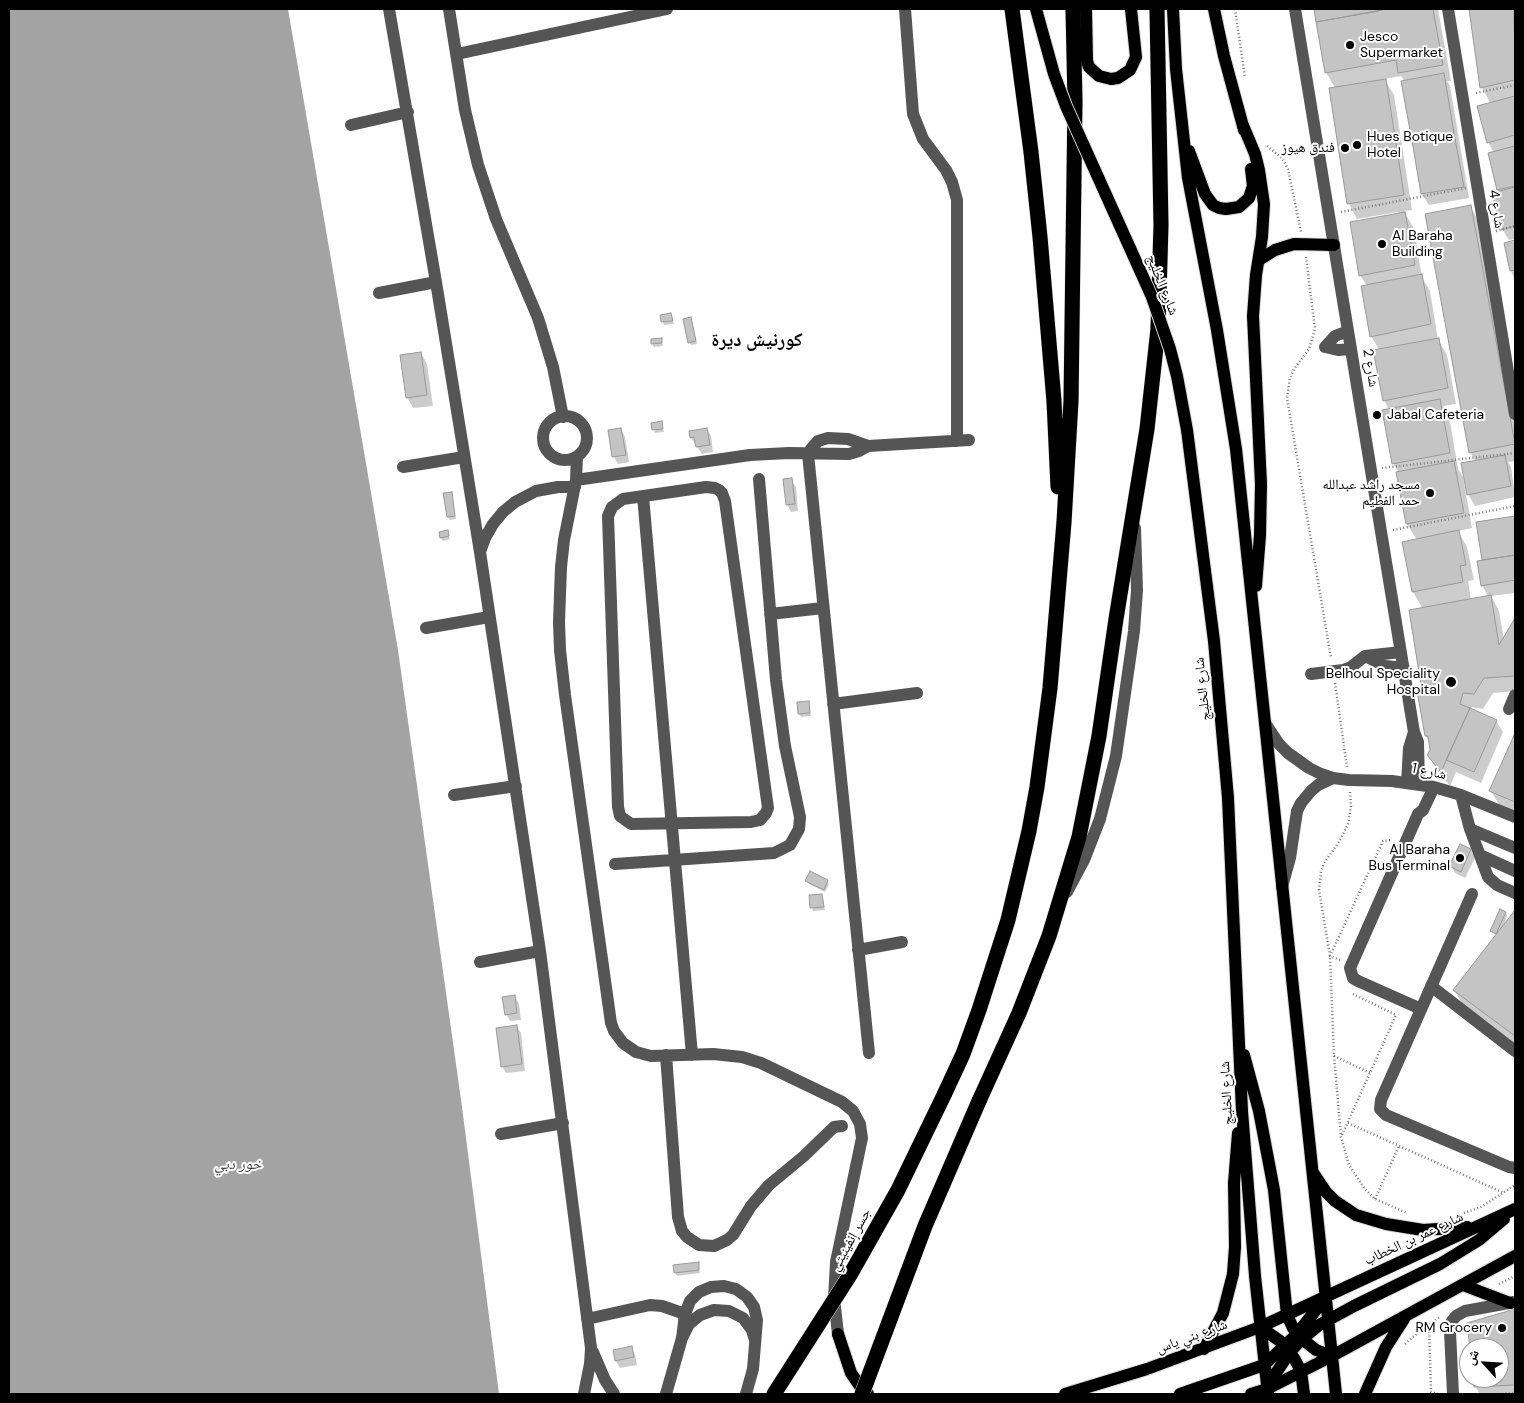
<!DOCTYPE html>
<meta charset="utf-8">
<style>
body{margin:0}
#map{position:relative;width:1524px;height:1403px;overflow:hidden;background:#fff;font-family:"DM Sans","Noto Naskh Arabic",sans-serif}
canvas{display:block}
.frame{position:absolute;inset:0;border:10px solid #000;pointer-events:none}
.north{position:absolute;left:1459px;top:1338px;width:50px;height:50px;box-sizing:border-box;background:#fff;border:1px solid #999;border-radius:50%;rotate:296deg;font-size:14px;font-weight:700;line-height:20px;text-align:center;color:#000}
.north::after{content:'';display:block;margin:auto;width:18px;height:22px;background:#000;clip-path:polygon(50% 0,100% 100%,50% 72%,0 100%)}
</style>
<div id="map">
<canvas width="1524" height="1403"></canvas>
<div class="frame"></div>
<div class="north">ش</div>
</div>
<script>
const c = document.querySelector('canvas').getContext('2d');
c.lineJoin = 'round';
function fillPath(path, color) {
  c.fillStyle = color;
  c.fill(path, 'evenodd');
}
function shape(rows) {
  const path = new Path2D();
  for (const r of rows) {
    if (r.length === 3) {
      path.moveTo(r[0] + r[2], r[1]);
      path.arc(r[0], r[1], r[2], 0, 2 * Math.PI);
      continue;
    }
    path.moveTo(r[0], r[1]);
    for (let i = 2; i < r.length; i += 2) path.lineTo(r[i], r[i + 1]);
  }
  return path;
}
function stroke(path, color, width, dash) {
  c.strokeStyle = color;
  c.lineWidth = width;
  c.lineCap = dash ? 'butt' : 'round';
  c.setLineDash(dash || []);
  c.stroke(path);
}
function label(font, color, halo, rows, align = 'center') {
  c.font = font + ' "DM Sans","Noto Naskh Arabic",sans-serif';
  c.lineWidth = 4;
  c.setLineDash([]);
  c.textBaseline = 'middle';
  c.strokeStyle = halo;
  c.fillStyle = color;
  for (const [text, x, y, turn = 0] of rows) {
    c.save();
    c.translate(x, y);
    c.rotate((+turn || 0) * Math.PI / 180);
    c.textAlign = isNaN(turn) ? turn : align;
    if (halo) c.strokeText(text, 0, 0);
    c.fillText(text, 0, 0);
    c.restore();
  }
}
const water = shape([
 [9,9,288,9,398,650,462,1107,499,1394,9,1394]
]);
const shadow = shape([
 [1315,9,1384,9,1384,11,1389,11,1388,9,1438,9,1451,81,1447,81,1450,86,1469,198,1429,205,1422,194,1403,82,1405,82,1401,76,1384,79,1394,95,1412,210,1404,211,1414,229,1422,278,1430,291,1438,340,1447,355,1456,404,1443,406,1449,416,1458,469,1463,477,1472,528,1458,531,1467,547,1474,580,1468,581,1471,600,1488,596,1482,585,1483,561,1478,523,1515,517,1515,593,1491,596,1499,611,1504,640,1515,621,1515,691,1493,693,1483,709,1472,707,1471,710,1496,721,1503,732,1481,783,1456,772,1450,786,1437,770,1428,755,1431,750,1430,744,1426,736,1423,686,1423,609,1413,592,1417,540,1407,524,1399,473,1393,463,1389,410,1384,400,1380,351,1371,336,1367,286,1360,275,1398,215,1398,212,1357,219,1349,204,1335,88,1326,72],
 [1470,9,1515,9,1515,239,1509,240,1502,229,1494,153,1488,142,1491,104,1482,88],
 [1470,206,1479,222,1515,419,1515,461,1508,462,1511,467,1515,497,1475,506,1468,494,1476,462,1470,452],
 [1515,241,1515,280,1511,271,1505,244],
 [671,315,674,324,664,325,661,317],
 [692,322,697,344,691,345,689,342],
 [661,339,663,346,654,347,652,343],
 [421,353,427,364,433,406,413,408,407,397],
 [661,423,664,432,655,433,653,424],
 [621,429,625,437,629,462,618,464,614,457],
 [707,429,711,436,713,452,702,454,691,438,690,432],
 [791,480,796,487,798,511,791,512,787,504],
 [451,493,456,519,450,520,448,517],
 [447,531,450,539,443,541,441,538],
 [808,702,811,716,801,717,799,714],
 [1515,736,1515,812,1500,806,1491,791],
 [1461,845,1471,850,1475,858,1465,878,1455,873,1451,866],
 [807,881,827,881,829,884,825,892,809,884],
 [822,895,825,910,813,911,812,908],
 [1515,912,1515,1044,1463,1005,1454,990,1497,936,1492,931,1506,913,1507,916,1503,928],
 [515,997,519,1004,521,1020,510,1021,506,1014],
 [516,1026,521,1033,525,1071,506,1073,502,1066],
 [698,1264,700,1273,677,1276,675,1272],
 [1515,1311,1515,1394,1480,1394,1475,1386,1474,1378,1499,1378,1499,1348,1471,1348,1469,1324],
 [631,1347,635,1355,637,1365,620,1368,616,1361]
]);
const building = shape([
 [1314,9,1379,9,1379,11,1316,22,1314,9],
 [1387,9,1433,9,1443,65,1398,73,1396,60,1325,73,1316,22,1387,9],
 [1469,9,1514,9,1515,80,1480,88,1469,9],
 [1444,73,1454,133,1412,141,1401,81,1444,73],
 [1386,79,1404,195,1347,204,1329,88,1386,79],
 [1515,96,1515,135,1487,143,1477,106,1515,96],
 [1454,133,1464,187,1421,194,1412,141,1454,133],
 [1515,146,1515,186,1497,190,1488,153,1515,146],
 [1515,187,1515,226,1501,230,1492,193,1515,187],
 [1471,205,1515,444,1469,453,1425,214,1471,205],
 [1405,212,1415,265,1359,276,1350,222,1405,212],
 [1515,240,1515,270,1510,271,1504,243,1515,240],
 [1422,274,1431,324,1370,337,1361,286,1422,274],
 [671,313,673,321,661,322,660,315,671,313],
 [691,317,696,341,688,343,683,319,691,317],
 [662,338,662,343,651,344,651,339,662,338],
 [1439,338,1448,388,1383,401,1373,350,1439,338],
 [421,352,427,395,406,398,400,355,421,352],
 [1440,399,1450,453,1392,464,1382,410,1440,399],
 [662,421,663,429,652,430,651,423,662,421],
 [621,428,626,455,612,457,608,430,621,428],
 [707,428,710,445,696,447,694,437,690,438,689,431,707,428],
 [1505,455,1511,486,1467,495,1461,463,1505,455],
 [1454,461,1464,513,1406,524,1396,472,1454,461],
 [792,478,795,504,786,505,783,479,792,478],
 [452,492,455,516,447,517,443,493,452,492],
 [1515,516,1515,555,1482,560,1476,522,1515,516],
 [448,530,449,536,440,538,439,532,448,530],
 [1459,530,1466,565,1460,566,1463,582,1412,592,1402,542,1459,530],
 [1515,555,1515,580,1481,586,1477,561,1515,555],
 [1491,595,1499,645,1515,618,1515,676,1484,678,1474,694,1463,693,1460,704,1470,708,1441,772,1427,755,1430,750,1428,736,1425,736,1417,691,1421,685,1409,610,1491,595],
 [809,701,810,713,798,714,797,702,809,701],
 [1470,708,1497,720,1474,772,1446,760,1470,708],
 [1515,733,1515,802,1489,791,1515,733],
 [1460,844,1471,849,1461,872,1449,866,1460,844],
 [810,871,828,880,824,890,805,881,810,871],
 [822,894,824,907,810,908,809,895,822,894],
 [1500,909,1506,912,1496,934,1490,931,1500,909],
 [1515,910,1515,1036,1453,990,1515,910],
 [515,995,517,1013,505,1015,502,997,515,995],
 [517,1025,522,1064,501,1067,496,1028,517,1025],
 [699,1262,699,1270,674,1273,673,1265,699,1262],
 [1515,1309,1515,1385,1474,1387,1473,1378,1499,1378,1499,1348,1470,1348,1467,1323,1515,1309],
 [632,1346,634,1357,615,1361,613,1350,632,1346]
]);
const path = shape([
 [1235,9,1245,78],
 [1476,93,1515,85],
 [1267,146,1282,158,1288,169,1301,232],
 [1341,212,1466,188],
 [1496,231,1515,226],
 [1306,257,1315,329,1309,349,1294,369,1290,378,1287,398,1331,658],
 [1382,468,1515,453],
 [1393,530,1515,506],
 [1335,683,1347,767],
 [1350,792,1351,806,1348,824,1339,842,1324,863,1321,872,1319,890,1330,956,1334,1056,1341,1137,1349,1165,1364,1188,1375,1199,1407,1213],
 [1340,960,1330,956,1383,841,1392,840],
 [1334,1056,1370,1073],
 [1348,1123,1504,1193],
 [1342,1135,1396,1015,1353,994],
 [1375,1199,1399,1146],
 [1464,1213,1481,1207,1515,1185],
 [1499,1284,1515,1276],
 [1429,1325,1431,1392,1438,1394],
 [1405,1344,1422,1329,1440,1317],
 [1502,1394,1515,1393]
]);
const minor = shape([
 [389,9,436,282,480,552,540,951,591,1348,590,1364,584,1394],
 [449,9,465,110,478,165,496,219,538,318,553,367,563,417],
 [905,9,913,114,923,139,946,170,952,182,957,200,957,441],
 [1295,9,1414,732,1418,742,1419,785],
 [1448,9,1515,414],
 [457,54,667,9],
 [351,125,408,112],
 [379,293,436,282],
 [1348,331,1335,336,1325,347,1338,350,1351,349],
 [565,438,22],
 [868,446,848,439,828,438,818,441,811,449,808,454,869,1053],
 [577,457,576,480,564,540,561,567,559,622,560,650,565,695,611,1023,614,1031,623,1043,636,1052,651,1056,713,1054,742,1057,761,1063,842,1102,853,1111,860,1124,862,1138,836,1262,834,1298,838,1334],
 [403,467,464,457],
 [576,480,750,455,789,453,849,454,859,451,868,446,969,440],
 [706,487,715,488,719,490,722,493,725,501,768,808,766,813,760,820,751,822,631,824,620,816,618,807,608,516,612,507,623,499,706,487],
 [643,496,692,1055],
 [480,552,485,538,493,524,503,512,515,502,536,491,558,487,575,487],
 [770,614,823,608],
 [426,628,489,617],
 [1365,656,1385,666,1404,668],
 [1311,674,1343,670,1351,667,1365,656,1401,652],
 [833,704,917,693],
 [1509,709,1515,695],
 [1265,723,1279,744,1288,753,1309,768,1321,774,1333,778,1349,780,1392,781,1434,787,1461,795,1515,817],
 [1407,783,1409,748,1414,732],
 [454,795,516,786],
 [1461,795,1470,829,1488,877,1497,885,1515,893],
 [1470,829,1515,848],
 [1480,855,1515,871],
 [615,864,774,853,790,845,799,829,800,817,785,746,776,680,759,479],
 [1282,887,1290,858,1297,811,1301,803,1311,791,1318,785,1333,778],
 [1067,892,1084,860,1100,819,1116,756,1134,631,1137,590,1135,528],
 [1472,894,1381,1100,1380,1109,1386,1115,1509,1167,1515,1168],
 [858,950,902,942],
 [480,962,540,951],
 [1431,986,1515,1051],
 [1421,1009,1358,981,1353,978,1350,968,1418,814,1423,810,1434,787],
 [666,1055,678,1217,682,1231,687,1237,699,1245,714,1246,727,1240,733,1235,751,1206,769,1185,804,1156,834,1127,842,1126],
 [501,1134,563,1123],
 [587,1319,650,1305,662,1306,685,1314],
 [682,1338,685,1314,690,1301,699,1292,711,1287,724,1286,736,1289,747,1297,754,1307,757,1320,753,1369,746,1394],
 [593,1352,605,1380,614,1394],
 [666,1394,682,1338,689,1324,700,1315,714,1310,729,1311,743,1318,752,1330,755,1340],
 [1453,1394,1450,1332,1452,1321,1456,1316,1465,1311,1514,1302]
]);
const major = shape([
 [1086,9,1087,61,1089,67,1099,76,1111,79,1118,78,1130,70,1136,57,1131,9],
 [1173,9,1176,69,1188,178,1217,330,1236,449,1336,1394],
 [1214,9,1224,56,1244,130],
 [1242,123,1255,154,1259,170,1264,204,1262,237,1256,275,1253,316,1261,484,1260,535,1256,586],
 [1189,151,1205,194,1213,205,1219,208,1226,209,1239,207,1249,198,1253,186,1251,169],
 [1259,260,1275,250,1294,244,1334,245],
 [1228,798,1242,1111,1255,1276,1268,1394],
 [1244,1055,1259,1111,1274,1190,1287,1315,1293,1328,1302,1339,1316,1350,1332,1356],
 [1314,1174,1326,1192,1335,1201,1356,1215,1386,1224,1423,1230,1467,1227],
 [1463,1285,1510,1303],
 [1260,1327,1280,1341,1294,1358,1301,1371,1304,1394],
 [838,1334,851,1373,862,1389,868,1394],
 [1204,1349,1223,1313,1233,1274,1235,1247,1234,1183,1238,1133],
 [1267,1389,1274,1376,1290,1352,1302,1339,1319,1325,1354,1306,1440,1264,1479,1240,1504,1219],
 [1065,1394,1147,1369,1260,1327,1515,1209],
 [1180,1394,1264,1365,1297,1334,1326,1297],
 [1251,1394,1267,1389,1332,1356,1515,1256],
 [1365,1394,1386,1347,1404,1319]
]);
const highway = shape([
 [1012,9,1031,152,1040,237,1054,401,1058,487],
 [944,1095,963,1054,979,1010,1008,920,1029,831,1037,787,1050,688,1064,522,1071,401,1075,101,1073,9],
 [979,1101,1019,1013,1049,936,1079,837,1099,736,1116,619,1147,429,1158,329,1161,225,1157,9]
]);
const majorBridge = shape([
 [1036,9,1054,74,1066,106,1152,297,1170,349,1177,376,1187,430,1214,641,1228,798]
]);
const highwayBridge = shape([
 [774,1394,850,1275,898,1190,944,1095],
 [862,1394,925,1226,979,1101]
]);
const markers = [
 [1350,45,5,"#000"],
 [1357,145,5,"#000"],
 [1345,148,5,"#000"],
 [1382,244,5,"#000"],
 [1377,415,5,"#000"],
 [1430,493,5,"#000"],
 [1451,682,6,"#000"],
 [1460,858,5,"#000"],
 [1502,1328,5,"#000"]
];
const poiNames = [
 ["Jesco",1360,37,"left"],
 ["Supermarket",1360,53,"left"],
 ["Hues Botique",1367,137,"left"],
 ["Hotel",1367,153,"left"],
 ["فندق هيوز",1335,148],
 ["Al Baraha",1392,236,"left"],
 ["Building",1392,252,"left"],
 ["Jabal Cafeteria",1387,415,"left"],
 ["مسجد راشد عبدالله",1420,485],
 ["حمد الفطيم",1420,501],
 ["Belhoul Speciality",1440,674],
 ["Hospital",1440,690],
 ["Al Baraha",1450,850],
 ["Bus Terminal",1450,866],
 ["RM Grocery",1492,1328]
];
const streetNames = [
 ["شارع 4",1496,209,81],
 ["شارع الخليج",1162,285,68],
 ["شارع 2",1370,368,81],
 ["شارع الخليج",1203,689,-96],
 ["شارع 1",1429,772,12],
 ["شارع الخليج",1227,1093,-93],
 ["شارع عمر بن الخطاب",1414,1239,-25],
 ["جسر إنفينيتي",851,1240,-61],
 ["شارع بني ياس",1192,1337,-20]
];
const waterNames = [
 ["خور دبي",238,1165]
];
const districtNames = [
 ["كورنيش ديرة",757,341]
];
fillPath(water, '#a3a3a3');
fillPath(shadow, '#0003');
fillPath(building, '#c4c4c4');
stroke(building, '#999', 1);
stroke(major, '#dbdbdb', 14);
stroke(highway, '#dbdbdb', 16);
stroke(path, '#777', 2.5, [1, 2.5]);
stroke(minor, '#555', 12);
stroke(major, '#000', 12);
stroke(highway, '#000', 15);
stroke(majorBridge, '#dbdbdb', 14, []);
stroke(highwayBridge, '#dbdbdb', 16, []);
stroke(majorBridge, '#000', 12);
stroke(highwayBridge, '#000', 15);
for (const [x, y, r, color] of markers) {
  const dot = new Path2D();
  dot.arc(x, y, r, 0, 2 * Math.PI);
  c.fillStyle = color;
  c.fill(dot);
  stroke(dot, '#fff', 2);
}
label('14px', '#000', '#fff', poiNames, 'right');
label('14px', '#000', '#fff', streetNames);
label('italic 15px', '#444', '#fff', waterNames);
label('bold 19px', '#000', '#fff', districtNames);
</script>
